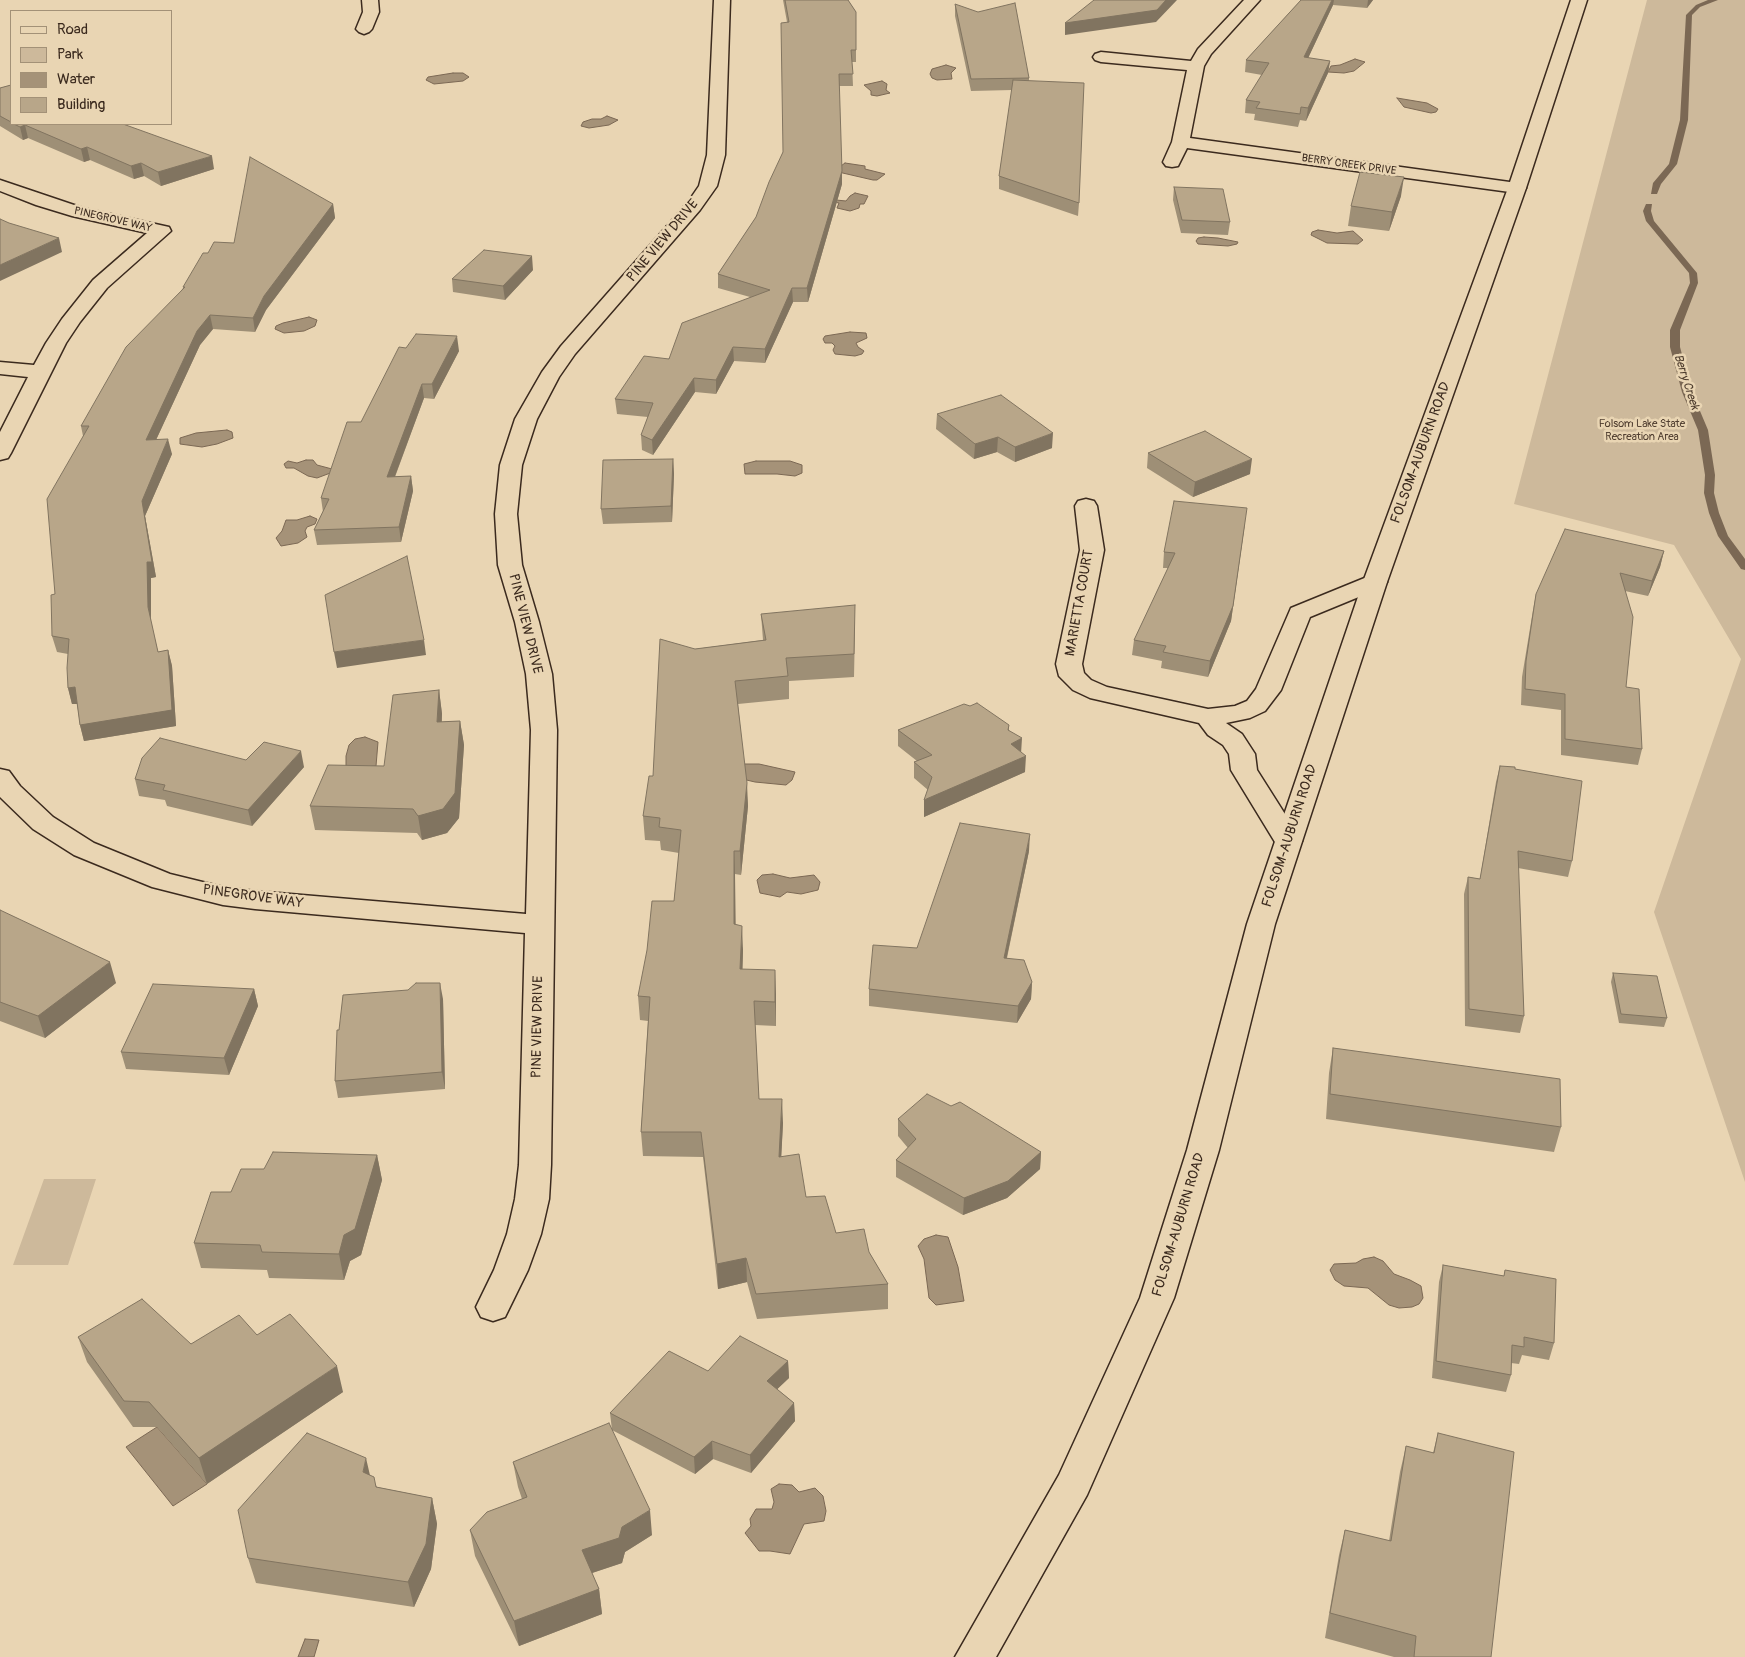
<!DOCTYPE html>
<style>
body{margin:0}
#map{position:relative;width:1745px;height:1657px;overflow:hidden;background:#e9d5b3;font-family:Pangolin,sans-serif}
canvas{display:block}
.legend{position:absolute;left:10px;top:10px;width:162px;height:115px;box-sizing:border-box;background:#e9d5b3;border:1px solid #a39177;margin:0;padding:6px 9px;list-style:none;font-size:15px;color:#3b2a1e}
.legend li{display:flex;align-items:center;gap:10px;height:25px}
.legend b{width:25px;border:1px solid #a39177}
</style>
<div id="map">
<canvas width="1745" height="1657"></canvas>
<ul class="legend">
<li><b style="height:6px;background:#e9d5b3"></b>Road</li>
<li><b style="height:14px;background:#cdb99b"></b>Park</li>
<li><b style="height:14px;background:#a59278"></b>Water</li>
<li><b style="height:14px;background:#b8a689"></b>Building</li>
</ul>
</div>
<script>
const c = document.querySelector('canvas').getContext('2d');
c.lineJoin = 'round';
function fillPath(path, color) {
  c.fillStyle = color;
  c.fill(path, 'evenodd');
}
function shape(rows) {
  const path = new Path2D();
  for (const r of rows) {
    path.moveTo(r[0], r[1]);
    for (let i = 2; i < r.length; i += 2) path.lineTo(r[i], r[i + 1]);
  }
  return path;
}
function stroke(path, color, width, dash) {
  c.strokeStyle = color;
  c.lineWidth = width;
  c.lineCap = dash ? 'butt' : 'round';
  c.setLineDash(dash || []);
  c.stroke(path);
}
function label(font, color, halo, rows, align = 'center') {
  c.font = font + ' Pangolin,sans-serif';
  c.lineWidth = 5;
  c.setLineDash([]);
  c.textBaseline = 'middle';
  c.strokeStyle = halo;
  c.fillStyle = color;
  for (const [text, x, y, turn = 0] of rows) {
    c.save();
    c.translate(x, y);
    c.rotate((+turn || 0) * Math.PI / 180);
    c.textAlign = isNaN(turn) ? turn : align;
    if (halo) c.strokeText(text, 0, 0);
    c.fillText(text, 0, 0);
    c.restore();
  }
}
const green = shape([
 [1647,0,1745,0,1745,1182,1654,912,1741,659,1674,545,1514,504],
 [44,1179,96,1179,68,1265,13,1265]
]);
const water = shape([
 [1355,59,1365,62,1354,71,1344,73,1328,72,1331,66,1340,65,1355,59],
 [946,65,956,68,951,73,952,79,937,80,932,78,930,74,932,69,946,65],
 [453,73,463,73,469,77,463,81,434,84,426,80,428,77,453,73],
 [882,81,887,84,886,90,890,93,877,96,871,95,871,91,864,85,882,81],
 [1397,98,1427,103,1438,109,1436,112,1431,113,1404,107,1397,98],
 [607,116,618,120,609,125,589,128,581,126,583,122,592,119,601,119,607,116],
 [845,163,865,166,865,169,885,174,877,180,873,180,834,171,845,163],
 [855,193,868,196,864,204,860,204,859,208,850,211,837,208,839,203,834,202,836,200,846,201,850,196,855,193],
 [1318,230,1337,233,1353,231,1363,240,1358,244,1327,243,1311,235,1312,232,1318,230],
 [1204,237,1218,238,1238,242,1237,244,1228,246,1198,244,1196,241,1198,238,1204,237],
 [309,317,317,320,315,326,304,331,284,333,275,329,276,326,283,323,309,317],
 [850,332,866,333,867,338,856,343,858,347,864,351,862,354,855,356,835,354,833,350,835,346,832,343,825,343,823,339,825,336,850,332],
 [227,430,232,432,233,438,217,444,202,447,180,444,180,438,196,433,227,430],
 [306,460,313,460,317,465,332,469,333,472,317,478,308,476,294,468,286,468,284,464,288,461,297,463,306,460],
 [756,461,790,461,802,465,802,473,795,476,777,474,745,474,744,464,756,461],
 [310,516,317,519,315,524,307,527,305,531,307,537,298,543,281,546,276,538,282,531,286,520,297,520,310,516],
 [365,737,378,742,376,766,346,769,346,756,349,745,355,739,365,737],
 [740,764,759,764,795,772,792,780,786,785,755,782,738,778,740,764],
 [773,874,790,878,814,875,820,882,818,890,801,894,787,892,780,897,760,893,757,880,762,875,773,874],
 [936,1235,948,1237,958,1267,964,1301,936,1305,929,1298,924,1259,918,1246,924,1239,936,1235],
 [1374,1257,1383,1261,1394,1274,1410,1280,1421,1286,1423,1298,1419,1304,1412,1307,1399,1308,1389,1305,1368,1288,1344,1286,1335,1280,1330,1270,1334,1264,1356,1263,1363,1259,1374,1257],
 [157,1427,207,1484,173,1506,126,1447,157,1427],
 [779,1484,792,1485,799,1492,815,1488,823,1496,826,1511,824,1521,804,1524,790,1554,770,1551,759,1551,745,1533,751,1526,750,1519,756,1509,772,1509,774,1502,771,1489,779,1484],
 [305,1639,319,1640,314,1657,298,1657,305,1639]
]);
const stream = shape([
 [1708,0,1718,0,1700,7,1692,15,1688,120,1677,164,1661,184,1657,194,1651,194,1653,183,1669,164,1680,120,1686,15,1696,5,1708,0],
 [1646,204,1652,204,1651,211,1654,221,1697,273,1698,283,1680,330,1680,347,1692,392,1708,430,1715,475,1714,493,1719,513,1728,536,1745,559,1745,570,1741,569,1718,536,1709,513,1704,493,1705,475,1698,430,1682,392,1670,347,1670,330,1690,283,1689,273,1646,221,1643,211,1646,204]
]);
const minor = shape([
 [362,0,378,0,379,12,372,29,369,32,364,34,359,32,356,29,363,12,362,0],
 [714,0,730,0,725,155,717,186,700,210,575,354,559,377,537,419,522,465,517,514,522,565,539,622,552,674,557,730,551,1165,549,1199,541,1234,528,1270,505,1317,493,1321,481,1317,476,1307,494,1270,507,1234,515,1199,519,1165,525,933,255,909,223,905,152,887,74,855,33,829,0,797,0,769,9,771,20,786,53,817,94,843,170,874,223,887,255,891,526,914,531,730,526,674,515,622,498,565,495,514,500,465,515,419,542,372,561,346,688,202,699,186,707,155,714,0],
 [1244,0,1260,0,1211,54,1204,66,1190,138,1517,183,1523,184,1526,188,1523,192,1517,193,1187,148,1178,166,1172,167,1166,166,1163,162,1172,142,1187,70,1101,62,1095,60,1093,57,1095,54,1101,52,1191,61,1198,49,1244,0],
 [0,180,83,208,169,227,171,231,107,288,80,322,66,343,11,453,8,458,0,460,0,432,28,377,0,374,0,362,34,365,46,343,62,319,93,280,147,233,72,216,36,205,0,191,0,180],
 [1086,499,1094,501,1097,506,1104,550,1082,664,1084,673,1091,680,1107,687,1208,709,1235,706,1247,701,1256,689,1291,608,1367,577,1375,575,1383,577,1387,582,1383,587,1310,617,1281,690,1265,711,1250,718,1226,723,1242,734,1255,754,1257,770,1302,841,1298,847,1288,850,1278,847,1231,770,1229,754,1223,745,1208,735,1199,723,1090,698,1073,690,1059,676,1056,664,1080,550,1075,506,1078,501,1086,499]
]);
const primary = shape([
 [1571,0,1587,0,1526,188,1387,582,1275,924,1219,1150,1174,1298,1087,1495,996,1657,955,1657,1059,1475,1140,1298,1187,1150,1247,924,1363,582,1508,188,1571,0]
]);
const wall = shape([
 [783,0,848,0,856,12,856,62,852,62,853,86,839,86,842,184,808,302,793,302,765,363,734,361,716,394,695,392,653,455,642,450,641,435,648,417,617,414,615,399,750,297,718,288,718,274,756,217,783,152,787,22],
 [1301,0,1373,0,1367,8,1333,5,1308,58,1330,61,1328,73,1306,121,1300,120,1298,127,1254,120,1255,114,1245,113,1246,100,1262,75,1245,72,1246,60],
 [955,4,1029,78,1029,81,1079,203,1078,216,999,189,999,176,1012,90,971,91,955,16],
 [11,85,11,124,123,124,214,169,161,186,144,176,134,179,90,160,84,162,28,138,23,140,0,126,0,88],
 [1174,187,1230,222,1228,235,1181,233,1173,200],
 [1401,196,1389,231,1348,226,1351,206],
 [333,204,335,218,266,310,255,332,213,329,200,345,156,440,172,454,145,516,156,577,151,578,151,623,158,652,168,650,172,666,176,726,84,741,80,725,77,704,72,704,68,688,68,654,57,652,52,636,83,436,81,426,183,288,183,287,208,253],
 [533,270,505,300,453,292,452,279],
 [406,348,459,351,434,399,424,398,395,477,411,476,413,491,401,542,317,545,314,530,323,512,321,498,361,422],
 [937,414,1052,448,1015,462,997,452,974,459,936,429],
 [1148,453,1250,474,1193,497,1147,468],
 [673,459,674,474,672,522,603,524,601,509],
 [1245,523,1231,621,1208,677,1161,668,1162,661,1132,655,1134,640,1168,568,1163,568,1164,552],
 [1664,551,1660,567,1648,596,1625,591,1626,687,1642,749,1638,765,1561,755,1561,710,1521,705,1522,677,1533,610,1536,594],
 [761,614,855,628,854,677,789,681,789,699,738,704,748,806,741,875,735,874,735,924,743,950,742,969,776,994,776,1026,755,1025,759,1099,783,1123,781,1157,806,1197,836,1233,869,1252,888,1284,888,1309,757,1319,747,1282,718,1289,703,1157,643,1156,641,1132,648,1021,640,1020,638,996,674,901,679,853,661,850,660,841,645,840,643,816,653,776,695,649,763,640],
 [439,690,442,714,442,722,460,721,464,745,459,818,447,833,422,840,417,833,315,830,310,806,384,766],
 [1009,725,1009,730,1021,752,1025,772,924,817,928,790,914,778,914,762,917,761,898,746,898,730],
 [246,760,304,767,252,826,167,806,165,800,139,796,135,779],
 [1500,766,1515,769,1572,861,1568,877,1518,868,1524,1016,1520,1033,1465,1026,1464,894,1468,877,1480,879,1496,782],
 [1029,851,1007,958,1032,982,1031,999,1017,1023,869,1006,869,989],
 [0,910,116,983,45,1038,0,1021],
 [1613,973,1667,1018,1664,1027,1619,1023,1611,982],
 [254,989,258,1006,229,1075,126,1069,121,1052],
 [443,999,445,1089,338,1098,335,1081,339,1030],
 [1333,1048,1561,1127,1554,1152,1326,1119,1329,1073],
 [898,1119,1041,1152,1040,1169,1007,1198,963,1215,896,1177,896,1160,908,1148,898,1136],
 [377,1155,382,1180,361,1255,350,1261,344,1280,269,1278,267,1270,201,1268,194,1243,231,1192,264,1169],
 [1443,1265,1504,1276,1505,1270,1554,1343,1549,1360,1522,1355,1519,1364,1511,1363,1511,1375,1506,1392,1432,1378,1439,1282],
 [257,1335,343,1392,207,1484,157,1427,133,1427,87,1362,78,1337,191,1344],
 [788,1361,789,1378,777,1389,794,1403,795,1421,751,1473,713,1459,695,1474,612,1430,610,1413,708,1371],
 [1438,1433,1491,1657,1394,1657,1325,1638,1339,1555,1345,1530,1389,1541,1400,1472,1406,1446,1433,1453],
 [513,1462,652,1535,625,1552,622,1563,592,1573,599,1589,602,1614,519,1646,475,1556,470,1530,522,1499,518,1487],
 [370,1475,377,1487,432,1498,437,1524,431,1569,414,1607,256,1583,248,1558]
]);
const shadedWall = shape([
 [1166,0,1177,0,1156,22,1065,35,1065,23],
 [1332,0,1334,0,1333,5,1303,69,1304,57],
 [1368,0,1373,0,1367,8],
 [1330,61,1328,73,1306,121,1308,108],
 [25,125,28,138,23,140,20,127],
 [87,147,90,160,84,162,81,149],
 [212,156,214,169,161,186,158,172],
 [141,163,144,176,134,179,131,166],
 [842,171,842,184,808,302,807,288],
 [1404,177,1401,196,1389,231,1392,212],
 [333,204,335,218,266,310,255,332,253,318,264,296],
 [59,238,62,252,0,281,0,265],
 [532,256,533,270,505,300,503,286],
 [792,288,793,302,765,363,765,349],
 [210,315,213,329,200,345,149,455,146,440,197,331],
 [457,336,459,351,434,399,432,384],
 [733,347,734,361,716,394,716,380],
 [694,378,695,392,653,455,652,440],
 [422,384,424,398,389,492,387,477],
 [1053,433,1052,448,1015,462,1015,447],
 [998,437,997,452,974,459,975,444],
 [168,439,172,454,145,516,156,577,151,578,151,623,148,607,142,501],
 [673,459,674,474,672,522,671,506],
 [1252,459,1250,474,1193,497,1195,482],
 [411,476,413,491,401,542,399,527],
 [1245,523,1231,621,1208,677,1210,661],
 [1664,551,1660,567,1648,596,1652,581],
 [424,640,426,655,337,668,334,652],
 [168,650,172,666,176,726,84,741,80,725],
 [75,687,80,704,72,704,68,688],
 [439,690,442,714,440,746,437,722],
 [460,721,464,745,459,818,447,833,422,840,418,816],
 [1022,738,1021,754,1011,744],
 [301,751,304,767,252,826,248,810],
 [1026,756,1025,772,924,817,924,800],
 [747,783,748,806,741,875,740,851],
 [1030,834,1029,851,1003,975,1004,958],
 [734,851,735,874,736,947,734,924],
 [742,926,743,950,742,993,740,969],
 [110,962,116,983,45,1038,38,1016],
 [775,970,776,994,776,1026,775,1002],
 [1032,982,1031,999,1017,1023,1018,1006],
 [440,983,443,999,445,1089,442,1072],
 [254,989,258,1006,229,1075,224,1058],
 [782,1099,783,1123,780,1182,779,1157],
 [1041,1152,1040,1169,1007,1198,963,1215,964,1198],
 [377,1155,382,1180,361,1255,350,1261,344,1280,339,1254,344,1235],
 [746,1258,747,1282,718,1289,717,1264],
 [788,1361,789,1378,768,1398,767,1381],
 [337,1366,343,1392,207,1484,199,1458],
 [794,1403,795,1421,751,1473,750,1455],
 [712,1441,713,1459,695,1474,694,1457],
 [366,1458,372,1484,363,1472],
 [432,1498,437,1524,431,1569,414,1607,408,1582],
 [650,1510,652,1535,625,1552,622,1563,586,1575,582,1550,622,1527],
 [599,1589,602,1614,519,1646,514,1621]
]);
const building = shape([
 [785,0,848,0,856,12,856,50,851,50,853,74,839,74,842,171,807,288,792,288,765,349,733,347,716,380,694,378,652,440,641,435,653,403,615,399,644,356,669,359,682,323,770,290,718,274,756,217,769,182,783,152,781,23,789,22,785,0],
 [1094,0,1166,0,1157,10,1065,23,1094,0],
 [1301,0,1332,0,1304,57,1330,61,1308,108,1301,107,1300,114,1256,108,1260,102,1246,100,1269,63,1246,60,1301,0],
 [1015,3,1029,78,971,79,955,4,978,12,1015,3],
 [1013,80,1084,83,1079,203,999,176,1013,80],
 [11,85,11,122,0,116,0,88,11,85],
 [14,124,123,124,212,156,158,172,141,163,131,166,87,147,81,149,25,125,20,127,14,124],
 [250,157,333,204,264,296,253,318,210,315,197,331,146,440,168,439,142,501,152,562,147,562,148,607,158,652,168,650,172,710,80,725,75,687,68,688,67,668,69,639,52,636,51,595,55,594,47,499,89,426,81,426,126,347,185,287,183,287,203,253,208,253,214,242,234,243,250,157],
 [1360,172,1404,177,1392,212,1351,206,1360,172],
 [1174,187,1223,189,1230,222,1182,220,1174,187],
 [0,219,9,223,59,238,0,265,0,219],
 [484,250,532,256,503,286,452,279,484,250],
 [416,334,457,336,432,384,422,384,387,477,411,476,399,527,314,530,329,499,321,498,347,422,361,422,399,347,406,348,416,334],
 [1001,395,1053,433,1015,447,998,437,975,444,937,414,1001,395],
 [1205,431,1252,459,1195,482,1148,453,1205,431],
 [673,459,671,506,601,509,603,460,673,459],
 [1174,501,1247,508,1233,606,1210,661,1163,652,1166,646,1134,640,1175,553,1164,552,1174,501],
 [1565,529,1664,551,1652,581,1620,573,1633,617,1626,687,1639,689,1642,749,1565,739,1565,694,1525,689,1526,661,1536,594,1565,529],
 [407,556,424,640,334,652,325,595,407,556],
 [855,605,854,654,786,658,788,676,735,681,747,783,740,851,734,851,734,924,742,926,740,969,775,970,775,1002,754,1001,759,1099,782,1099,779,1157,799,1154,806,1197,825,1196,836,1233,864,1229,869,1252,888,1284,756,1294,746,1258,717,1264,701,1132,641,1132,650,997,638,996,647,950,652,901,674,901,681,830,659,827,660,818,643,816,649,776,653,776,660,639,695,649,766,640,761,614,855,605],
 [439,690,437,722,460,721,455,793,443,809,418,816,413,809,310,806,328,765,384,766,393,695,439,690],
 [977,703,1009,725,1008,730,1022,738,1011,744,1026,756,924,800,932,777,914,762,932,755,898,730,964,704,970,706,977,703],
 [160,738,246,760,264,742,301,751,248,810,163,790,165,785,135,779,142,758,160,738],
 [1500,766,1515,767,1515,769,1582,781,1572,861,1518,851,1524,1016,1469,1009,1468,877,1480,879,1500,766],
 [960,823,1030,834,1004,958,1024,960,1032,982,1018,1006,869,989,873,945,917,948,960,823],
 [0,910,110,962,38,1016,0,1002,0,910],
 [1613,973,1657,976,1667,1018,1621,1014,1613,973],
 [416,983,440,983,442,1072,335,1081,337,1030,339,1030,343,995,408,990,416,983],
 [153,984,254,989,224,1058,121,1052,153,984],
 [1333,1048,1560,1079,1561,1127,1330,1094,1333,1048],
 [927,1094,951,1106,960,1102,1041,1152,1008,1181,964,1198,896,1160,916,1139,898,1119,927,1094],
 [273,1152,377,1155,355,1229,344,1235,339,1254,262,1252,260,1245,194,1243,211,1192,231,1192,241,1169,264,1169,273,1152],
 [1443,1265,1504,1276,1505,1270,1556,1279,1554,1343,1524,1337,1524,1347,1512,1345,1511,1375,1436,1361,1443,1265],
 [142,1299,191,1344,239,1315,257,1335,290,1314,337,1366,199,1458,149,1402,124,1401,78,1337,142,1299],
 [740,1336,788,1361,767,1381,794,1403,750,1455,712,1441,694,1457,610,1413,669,1351,708,1371,740,1336],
 [609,1423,650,1510,622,1527,619,1538,582,1550,599,1589,514,1621,470,1530,487,1512,527,1497,513,1462,609,1423],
 [307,1433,366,1458,363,1472,374,1477,376,1487,432,1498,426,1544,408,1582,248,1558,238,1510,307,1433],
 [1438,1433,1514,1452,1491,1657,1414,1657,1416,1636,1330,1613,1345,1530,1391,1541,1406,1446,1434,1453,1438,1433]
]);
const farStreetnames = [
 ["BERRY CREEK DRIVE",1349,165,8],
 ["PINEGROVE WAY",113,220,13]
];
const farParknames = [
 ["Folsom Lake State",1642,424],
 ["Recreation Area",1642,437]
];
const farWaternames = [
 ["Berry Creek",1686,382,72]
];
const streetNames = [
 ["PINE VIEW DRIVE",663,241,-50],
 ["FOLSOM-AUBURN ROAD",1421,453,-70],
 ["MARIETTA COURT",1080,603,-80],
 ["PINE VIEW DRIVE",525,624,76],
 ["FOLSOM-AUBURN ROAD",1290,836,-72],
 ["PINEGROVE WAY",253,897,8],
 ["PINE VIEW DRIVE",538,1027,-89],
 ["FOLSOM-AUBURN ROAD",1179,1225,-73]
];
fillPath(green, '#cdb99b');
fillPath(water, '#a59278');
stroke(water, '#7b6854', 1);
fillPath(stream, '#7b6854');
stroke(minor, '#3b2a1e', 3);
stroke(primary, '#3b2a1e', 3);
fillPath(minor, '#e9d5b3');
fillPath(primary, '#e9d5b3');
fillPath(wall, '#9e8f76');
fillPath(shadedWall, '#817460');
fillPath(building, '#b8a689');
stroke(building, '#817460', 1);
label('11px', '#3b2a1e', '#e9d5b3', farStreetnames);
label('11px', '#513f31', '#e9d5b3', farParknames);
label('italic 12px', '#503f30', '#e9d5b3', farWaternames);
label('14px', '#3b2a1e', '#e9d5b3', streetNames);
</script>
